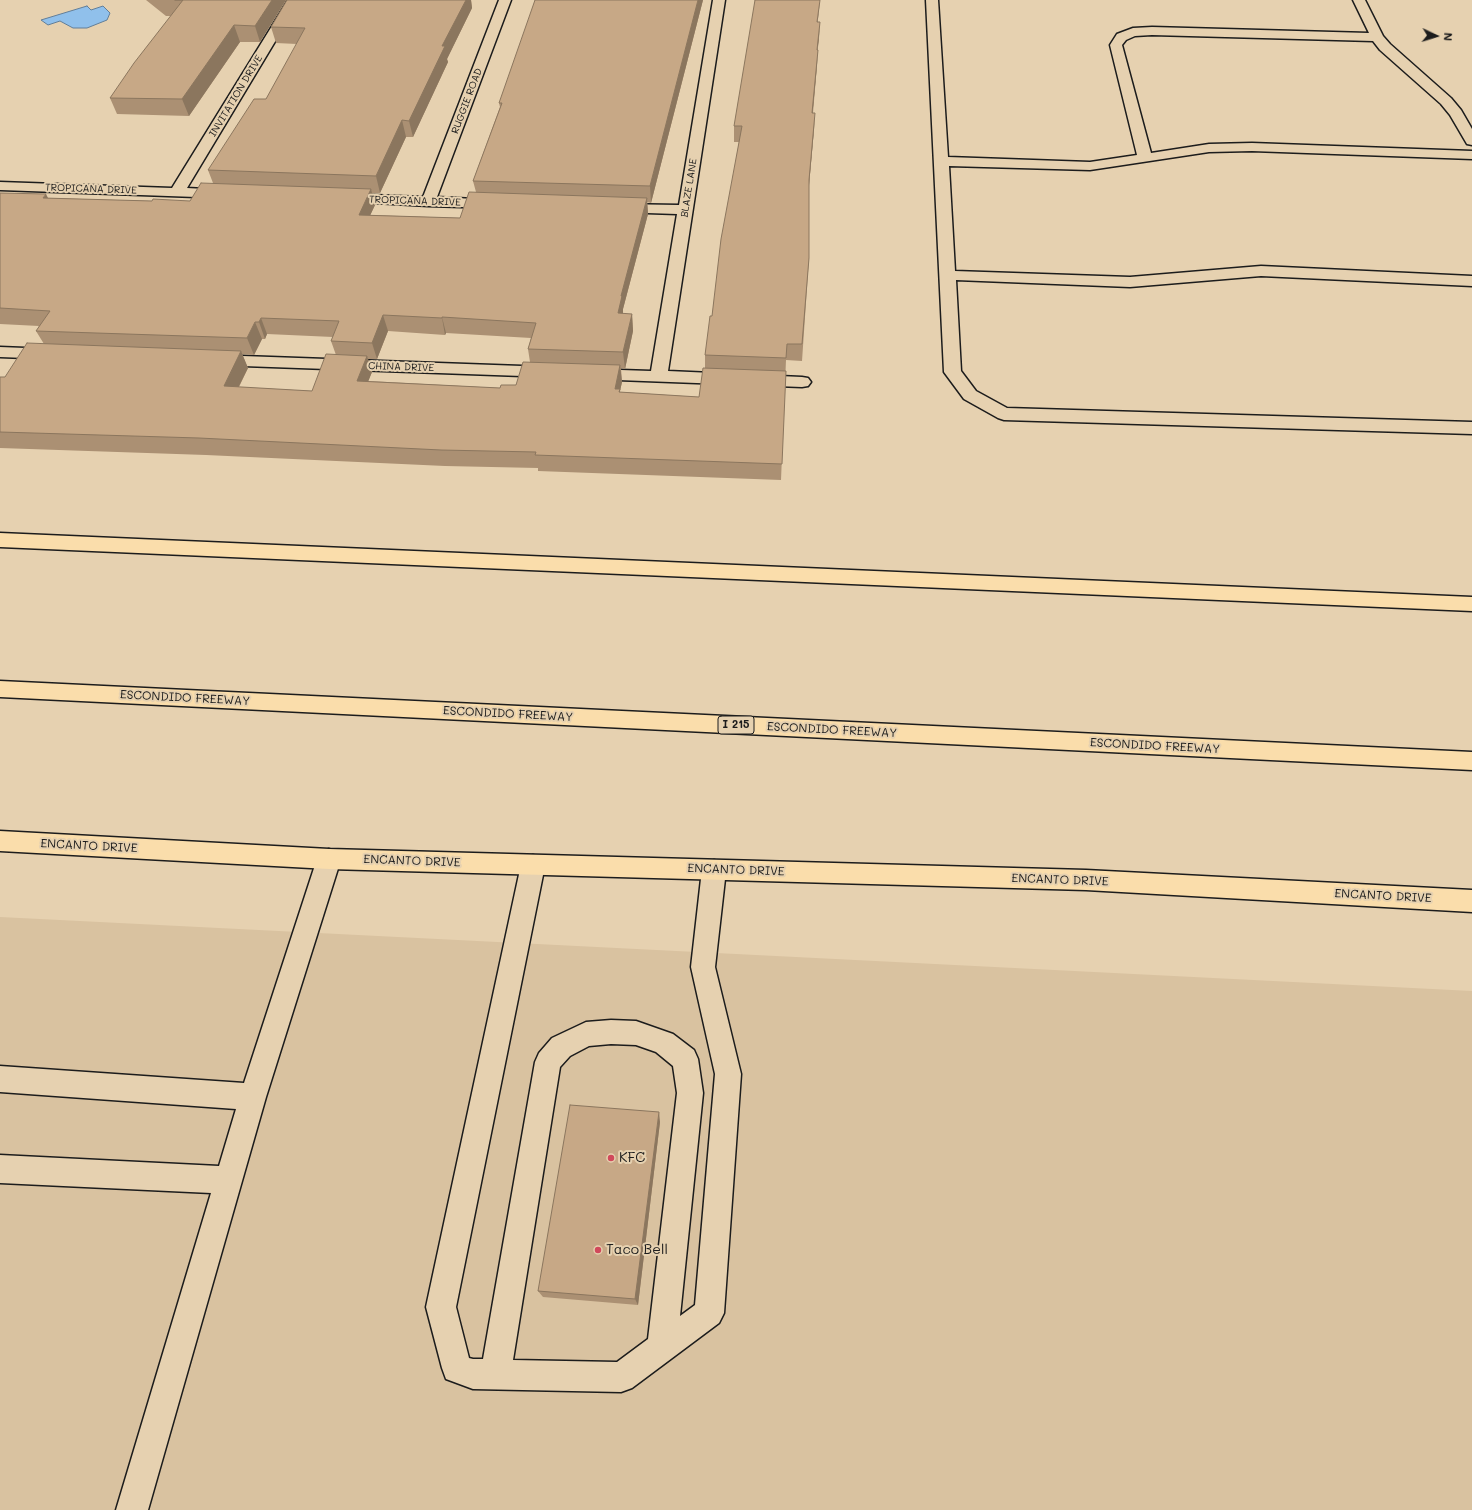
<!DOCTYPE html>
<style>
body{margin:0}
#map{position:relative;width:1472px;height:1510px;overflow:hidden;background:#e6d1b0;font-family:Mali,sans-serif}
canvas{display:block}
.north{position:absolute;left:1416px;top:16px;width:40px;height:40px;-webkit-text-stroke:3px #e6d1b0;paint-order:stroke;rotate:94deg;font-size:11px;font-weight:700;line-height:16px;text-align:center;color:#1c1c1c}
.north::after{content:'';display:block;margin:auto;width:14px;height:18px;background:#1c1c1c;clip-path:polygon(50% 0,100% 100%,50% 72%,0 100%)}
</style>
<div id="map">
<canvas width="1472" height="1510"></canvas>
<div class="north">N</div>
</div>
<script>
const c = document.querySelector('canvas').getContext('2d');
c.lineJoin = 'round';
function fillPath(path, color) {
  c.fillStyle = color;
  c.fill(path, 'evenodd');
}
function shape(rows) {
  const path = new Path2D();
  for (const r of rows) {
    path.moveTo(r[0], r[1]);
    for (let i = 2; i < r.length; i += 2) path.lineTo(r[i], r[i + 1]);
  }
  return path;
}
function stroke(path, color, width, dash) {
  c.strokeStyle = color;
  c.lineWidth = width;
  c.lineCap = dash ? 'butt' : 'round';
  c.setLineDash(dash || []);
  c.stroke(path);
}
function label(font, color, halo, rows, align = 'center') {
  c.font = font + ' Mali,sans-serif';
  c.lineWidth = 4;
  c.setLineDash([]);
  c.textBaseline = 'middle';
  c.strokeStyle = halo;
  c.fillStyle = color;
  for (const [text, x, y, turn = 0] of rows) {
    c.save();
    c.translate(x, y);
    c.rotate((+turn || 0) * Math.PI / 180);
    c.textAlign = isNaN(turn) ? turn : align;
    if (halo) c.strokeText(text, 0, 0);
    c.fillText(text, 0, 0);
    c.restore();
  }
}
const built = shape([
 [0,917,1472,991,1472,1510,0,1510]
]);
const water = shape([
 [87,6,91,10,103,6,110,13,107,20,87,28,73,28,60,21,48,25,41,20,87,6]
]);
const minor = shape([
 [288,0,300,0,187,188,224,190,229,191,231,194,229,197,224,198,0,190,0,182,172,188,288,0],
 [499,0,511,0,437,197,494,200,499,201,501,204,499,207,494,208,428,206,340,201,338,198,340,195,345,194,423,197,499,0],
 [713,0,725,0,668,371,802,377,808,378,811,382,808,386,802,387,591,379,585,378,582,374,585,370,591,369,651,371,677,214,617,212,612,211,610,208,612,205,617,204,679,205,713,0],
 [926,0,938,0,948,157,1090,162,1137,155,1110,45,1117,34,1133,28,1152,27,1369,33,1353,0,1365,0,1383,36,1390,44,1451,98,1461,110,1472,129,1472,145,1467,144,1450,115,1441,104,1380,50,1373,41,1152,35,1135,36,1126,40,1122,45,1151,153,1209,144,1252,143,1472,151,1472,159,1252,151,1209,152,1090,170,949,166,955,271,1130,277,1261,266,1472,276,1472,286,1261,276,1130,287,956,280,961,371,976,391,1007,408,1472,422,1472,434,1004,420,998,418,964,399,944,372,926,0],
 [0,347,51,349,57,350,59,354,57,358,51,359,0,357,0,347],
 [215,355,550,367,556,368,559,372,556,376,550,377,215,365,209,364,207,360,209,356,215,355],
 [329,849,337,852,341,859,266,1097,148,1510,116,1510,211,1193,0,1183,0,1155,219,1166,236,1109,0,1092,0,1066,244,1083,317,859,321,852,329,849],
 [533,855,541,858,545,865,456,1307,469,1358,473,1359,483,1359,535,1062,539,1053,552,1038,586,1022,611,1020,636,1021,673,1034,694,1050,698,1059,703,1093,680,1316,695,1305,715,1074,691,967,702,870,706,863,714,860,722,863,726,870,715,967,741,1074,724,1313,719,1323,632,1388,621,1392,473,1389,446,1379,442,1368,426,1307,521,865,525,858,533,855],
 [611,1044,636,1045,656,1052,673,1066,677,1093,648,1339,617,1362,513,1360,560,1067,570,1056,589,1046,611,1044]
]);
const major = shape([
 [0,831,329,849,1086,870,1472,890,1472,912,1086,890,329,869,0,851,0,831]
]);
const highway = shape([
 [0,533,1472,597,1472,611,0,547,0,533],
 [0,681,1472,752,1472,770,0,697,0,681]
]);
const wall = shape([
 [146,0,286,0,260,42,240,42,189,116,117,114,110,98,171,16,166,16],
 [287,0,471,0,472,8,447,59,448,62,413,137,406,137,380,193,372,193,375,205,370,215,460,218,476,192,473,181,500,107,499,103,703,0,651,203,647,202,648,214,623,309,623,314,632,314,633,331,625,369,621,368,622,382,620,391,620,392,699,397,705,368,705,355,712,316,739,142,734,142,734,126,818,22,819,38,817,50,817,65,813,113,814,129,809,186,809,258,802,361,786,360,781,480,538,471,538,468,445,466,206,455,0,448,0,377,5,377,44,344,36,331,39,326,0,324,0,193,48,198,152,201,190,201,213,183,208,170,266,99,297,44,276,43,271,27],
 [388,331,445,335,446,333,531,338,528,349,530,362,516,385,500,388,368,381,372,372,368,359,377,359],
 [267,334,333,337,331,341,336,355,312,391,239,387,248,368,242,354,254,355,262,339,265,339],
 [660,1122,638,1305,543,1297,538,1291]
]);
const shadedWall = shape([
 [272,0,286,0,260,42,255,26],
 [466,0,471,0,472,8,447,59,448,62,413,137,409,121,442,46],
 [698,0,703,0,651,203,650,186],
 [820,0,816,38,817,22],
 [820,22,819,38,816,65,817,50],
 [234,25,240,42,189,116,182,99],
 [818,50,817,65,811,129,812,113],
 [815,113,814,129,808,196,809,180],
 [402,120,406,137,380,193,376,176],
 [371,189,375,205,363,231,359,215],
 [46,194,54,210,43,198],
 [647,198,648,214,623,309,623,313,619,330,618,313,621,296],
 [632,314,633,331,625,369,623,352],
 [383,315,388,331,377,359,372,343],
 [442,317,446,333,445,335,442,318],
 [261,318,267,334,265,339,259,322],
 [255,322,262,339,254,355,247,338],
 [241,351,248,368,231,402,224,386],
 [367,356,372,372,362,397,357,381],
 [620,365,622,382,620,391,621,405,615,389],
 [659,1112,660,1122,638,1305,635,1299]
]);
const building = shape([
 [175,0,272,0,255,26,234,25,182,99,110,98,134,63,183,0,175,0],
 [287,0,466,0,442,46,445,46,409,121,402,120,376,176,208,170,254,99,266,99,305,28,271,27,287,0],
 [535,0,698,0,650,186,473,181,502,103,499,103,535,0],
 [755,0,820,0,817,22,820,22,817,50,818,50,812,113,815,113,809,180,809,258,802,344,787,344,786,358,705,355,710,316,712,316,721,239,742,126,734,126,755,0],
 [201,183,371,189,359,215,460,218,469,192,647,198,621,296,622,296,618,313,632,314,623,352,528,349,536,323,442,317,442,318,383,315,372,343,331,341,339,321,261,318,259,322,255,322,247,338,36,331,50,311,0,308,0,193,46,194,43,198,152,201,153,199,190,201,201,183],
 [27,343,241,351,224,386,312,391,326,354,367,356,357,381,500,388,501,385,516,385,523,362,620,365,615,389,620,389,619,392,699,397,703,368,786,371,782,464,535,455,536,452,441,450,199,438,0,432,0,377,5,377,27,343],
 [570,1105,659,1112,635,1299,538,1291,570,1105]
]);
const markers = [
 [611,1158,4,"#d1495b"],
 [598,1250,4,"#d1495b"]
];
const farStreetnames = [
 ["INVITATION DRIVE",236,96,-59],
 ["RUGGIE ROAD",467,101,-69],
 ["BLAZE LANE",689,188,-81],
 ["TROPICANA DRIVE",91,189,2],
 ["TROPICANA DRIVE",415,201,2],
 ["CHINA DRIVE",401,367,2]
];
const shields = [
 [736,725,36]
];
const shieldNames = [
 ["I 215",736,725]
];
const streetNames = [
 ["ESCONDIDO FREEWAY",185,698,3],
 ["ESCONDIDO FREEWAY",508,714,3],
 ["ESCONDIDO FREEWAY",832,730,3],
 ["ESCONDIDO FREEWAY",1155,746,3],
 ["ENCANTO DRIVE",89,846,3],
 ["ENCANTO DRIVE",412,861,2],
 ["ENCANTO DRIVE",736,870,2],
 ["ENCANTO DRIVE",1060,880,2],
 ["ENCANTO DRIVE",1383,896,3]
];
const nearPoinames = [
 ["KFC",619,1158],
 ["Taco Bell",606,1250]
];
fillPath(built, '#d9c2a0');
fillPath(water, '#90c0eb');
stroke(water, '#627e98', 1);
stroke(minor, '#1c1c1c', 3);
stroke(major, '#1c1c1c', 3);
stroke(highway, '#1c1c1c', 3);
fillPath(minor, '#e6d1b0');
fillPath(major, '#faddab');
fillPath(highway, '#faddab');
fillPath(wall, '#ab9073');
fillPath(shadedWall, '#8b765e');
fillPath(building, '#c7a886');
stroke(building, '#8b765e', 1);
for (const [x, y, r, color] of markers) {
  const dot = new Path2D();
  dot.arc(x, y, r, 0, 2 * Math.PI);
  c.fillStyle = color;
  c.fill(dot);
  stroke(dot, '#e6d1b0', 1.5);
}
label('10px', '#1c1c1c', '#e6d1b0', farStreetnames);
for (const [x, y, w] of shields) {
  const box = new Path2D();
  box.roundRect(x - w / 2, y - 9, w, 18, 3);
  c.fillStyle = '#e6d1b0';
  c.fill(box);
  stroke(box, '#1c1c1c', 1);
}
label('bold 11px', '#1c1c1c', null, shieldNames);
label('12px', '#1c1c1c', '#e6d1b0', streetNames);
label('14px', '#1c1c1c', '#e6d1b0', nearPoinames, 'left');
</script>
